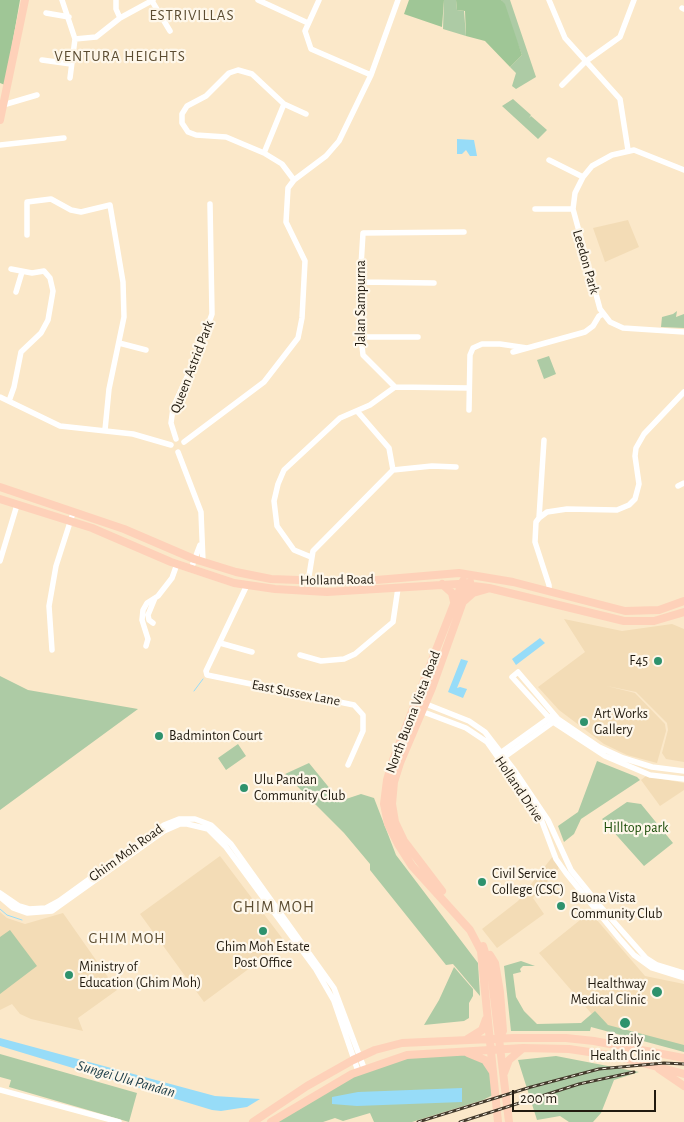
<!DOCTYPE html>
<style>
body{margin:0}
#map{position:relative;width:684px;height:1122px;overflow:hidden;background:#fbe8c9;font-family:"Alegreya Sans",sans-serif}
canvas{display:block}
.scale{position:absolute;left:512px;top:1090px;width:144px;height:22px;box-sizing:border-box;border:2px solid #211a0f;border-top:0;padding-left:6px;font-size:15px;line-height:18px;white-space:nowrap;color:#211a0f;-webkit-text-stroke:4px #fef7ea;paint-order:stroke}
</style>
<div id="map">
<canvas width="684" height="1122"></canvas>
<div class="scale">200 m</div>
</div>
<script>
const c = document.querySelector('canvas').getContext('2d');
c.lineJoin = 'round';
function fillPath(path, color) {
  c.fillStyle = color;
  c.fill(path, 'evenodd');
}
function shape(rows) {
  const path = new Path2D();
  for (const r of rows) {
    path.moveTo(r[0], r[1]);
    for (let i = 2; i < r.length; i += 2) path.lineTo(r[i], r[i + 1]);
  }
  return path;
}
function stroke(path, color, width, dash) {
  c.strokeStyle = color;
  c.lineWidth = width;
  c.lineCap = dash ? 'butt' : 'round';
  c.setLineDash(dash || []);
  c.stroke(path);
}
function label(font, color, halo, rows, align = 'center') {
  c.font = font + ' "Alegreya Sans",sans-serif';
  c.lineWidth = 4.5;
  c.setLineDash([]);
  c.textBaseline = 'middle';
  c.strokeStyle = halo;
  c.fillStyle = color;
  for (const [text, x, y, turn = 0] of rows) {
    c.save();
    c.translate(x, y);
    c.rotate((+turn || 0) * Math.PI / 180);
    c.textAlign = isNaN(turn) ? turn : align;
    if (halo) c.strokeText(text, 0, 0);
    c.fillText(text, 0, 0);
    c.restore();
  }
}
const built = shape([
 [628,220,639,247,605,262,593,228],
 [564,619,622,631,672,624,684,629,684,762,666,759,662,753,668,730,667,723,636,692,607,686,635,693,665,724,666,731,657,763,627,755,604,744,559,710,538,687,585,652],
 [646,776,684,783,684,790,660,806,641,780],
 [220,856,285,942,204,1002,140,914],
 [553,856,559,868,533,898,544,914,497,948,482,929,518,901],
 [0,912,7,918,25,924,63,913,117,990,78,1018,83,1031,31,1019,20,1014,12,1004,0,1010],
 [590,912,645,976,684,984,684,1050,603,1027,539,953]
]);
const green = shape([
 [444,0,456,0,457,10,464,11,466,36,443,29],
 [501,0,510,0,536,77,516,89,512,86,516,73,510,67,522,55],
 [513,99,531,115,529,118,531,116,547,130,538,139,502,106],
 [677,311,676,317,684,314,684,328,661,327,662,317,673,314],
 [549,356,556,374,544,379,537,360],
 [0,676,28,690,138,709,0,810],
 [238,744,246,756,226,770,218,758],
 [597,761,637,777,640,780,581,819,574,834,564,842,558,826,578,812],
 [309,763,340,801,361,794,374,798,396,855,478,963,480,996,453,964,446,965,370,870,370,864,344,833,285,774],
 [627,802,641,804,673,843,644,866,602,819],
 [10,930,37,966,0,994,0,937],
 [521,961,535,966,523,966,520,969,521,972,513,974,516,997,524,1011,537,1024,581,1023,595,1011,608,1025,684,1045,684,1052,591,1027,590,1031,511,1031,504,966],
 [454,967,473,989,473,996,469,1003,469,1018,464,1021,424,1025,439,1000],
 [464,1051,485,1060,497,1093,483,1100,412,1122,374,1122,370,1113,343,1121,335,1118,323,1122,271,1122,295,1106,386,1060],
 [0,1054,137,1093,129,1122,9,1087,11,1080,0,1077],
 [556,1056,639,1072,614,1080,601,1113,593,1122,569,1122,560,1116,537,1120,518,1060]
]);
const forest = shape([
 [0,0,20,0,5,85,0,83],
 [409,0,444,0,442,27,404,14],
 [456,0,501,0,505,4,522,55,510,67,485,41,466,36,465,11,457,10]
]);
const water = shape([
 [457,139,474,140,477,156,470,156,466,150,462,154,457,154],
 [540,638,545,643,516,665,512,659],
 [461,659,468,661,457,688,460,687,467,689,463,698,448,692],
 [0,1038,215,1096,260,1099,247,1107,221,1111,212,1110,0,1046],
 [462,1088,462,1102,357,1106,332,1104,332,1097,358,1092]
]);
const stream = shape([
 [194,691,203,679],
 [0,909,7,915,22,920]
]);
const minor = shape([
 [62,0,75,39,70,78],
 [116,0,116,9,120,18],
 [258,0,308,23],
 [319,0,305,31,311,49,371,75],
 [549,0,565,38,620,99,628,150],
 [152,1,170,31],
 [682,8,684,9],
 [46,13,69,17],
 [75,39,96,37,120,18,153,0],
 [42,60,71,64],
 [562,85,585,62,620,37,634,0],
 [3,105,37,95],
 [0,145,64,138],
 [264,153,284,104],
 [549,160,583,177],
 [684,170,634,150,612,155,592,166,583,177,575,193,573,209,600,309,610,322,623,328,684,332],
 [294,180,282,164,264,153,226,137,196,135,188,132,182,123,182,114,187,106,206,96,229,73,238,70,252,74,284,104,306,114],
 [535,209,573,209],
 [464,232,363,233,360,282,361,337,363,355,395,387,469,388],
 [27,235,27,202,51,199,71,210,81,212,110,205,123,282,124,317,109,389,105,430],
 [360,282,434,283],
 [16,292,22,272],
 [361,337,418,337],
 [119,343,146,350],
 [513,352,585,332,593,326,599,316,603,314],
 [0,397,60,426,133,434,171,445],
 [9,401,14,387,21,352,41,333,48,320,53,291,50,278,44,271,32,273,11,269],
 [469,410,470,355,473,348,482,344,500,344,527,348],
 [357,411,389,448,393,470],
 [176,439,171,423,173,408,198,353,212,314,210,204],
 [544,440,539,518,536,522,535,542,549,585,549,592],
 [184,442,264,382,298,338,302,318,305,261,286,222,288,188,294,180,326,156,339,141,371,75,398,0],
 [178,452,201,512,203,562],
 [678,486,684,483],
 [539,518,547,512,567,509,617,510,629,505,635,499,639,484,635,456,636,448,644,434,684,392],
 [311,557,294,550,277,526,274,501,278,484,284,470,340,418,370,405,395,387],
 [0,561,17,505],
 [191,569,200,545],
 [308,582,313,551,393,470,432,466,456,467],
 [247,585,206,671,207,675,354,705,363,715,363,731,348,765],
 [153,623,149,620,148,615,155,598],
 [220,643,252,652],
 [146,646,148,639,142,620,143,610,147,603,158,596,172,578,177,564],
 [52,650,49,606,56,566,73,513],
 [300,655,321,661,344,659,355,654,393,622,398,588],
 [416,700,469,721,485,732,515,771,548,820,571,870,600,906,646,958,657,965,684,973],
 [413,708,466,728,487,742,541,819,556,859,566,873,619,938,634,955,652,968,684,978],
 [499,754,552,716],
 [503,758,556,720],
 [684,771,652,767,623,758,599,747,558,719,518,672,512,677,553,722,605,756,650,775,684,779],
 [0,893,19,906,29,909,46,908,59,901,164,825,179,819,195,819,211,825,231,844,334,988,364,1068],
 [0,897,13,908,27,913,52,911,164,831,180,824,187,824,208,829,226,847,315,968,334,1001,358,1071],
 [0,1090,119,1122]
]);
const major = shape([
 [0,120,25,0],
 [0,487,124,529,194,559,236,572,271,579,353,582,459,573,513,582,625,611,659,610,684,601],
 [0,499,92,528,171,562,234,583,275,589,327,592,458,584,489,588,624,621,654,621,684,612],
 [463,581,393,760,387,780,384,804,388,824,398,844,412,866,470,930,481,951,498,1122],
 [442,584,452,593,455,606],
 [464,601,473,593,487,589],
 [442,891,404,841,395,822,392,804,394,782,400,763,432,688,470,582],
 [483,946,491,972,509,1122],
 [490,955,495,963,500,992,503,1031,498,1039],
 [466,1040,482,1030,486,1019],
 [468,1053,485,1060,493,1072],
 [659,1069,684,1086],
 [504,1073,509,1060,522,1049],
 [253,1122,307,1086,353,1060,375,1050,402,1043,514,1038,566,1038,594,1041,684,1058],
 [271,1122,352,1074,407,1055,523,1048,569,1049,616,1056,684,1074]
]);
const rail = shape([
 [418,1122,531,1087,599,1069,664,1063,684,1064],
 [460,1122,579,1084,634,1072]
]);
const markers = [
 [658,661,5,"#2e926d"],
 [584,722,5,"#2e926d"],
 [159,736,5,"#2e926d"],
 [244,788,5,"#2e926d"],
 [482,882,5,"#2e926d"],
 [561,906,5,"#2e926d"],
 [263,931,5,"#2e926d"],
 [69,975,5,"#2e926d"],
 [657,992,6,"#2e926d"],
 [625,1023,6,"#2e926d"]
];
const streetNames = [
 ["Leedon Park",586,262,74],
 ["Jalan Sampurna",361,303,-90],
 ["Queen Astrid Park",192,367,-69],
 ["Holland Road",337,580,-1],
 ["East Sussex Lane",296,693,11],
 ["North Buona Vista Road",413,712,-69],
 ["Holland Drive",519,789,56],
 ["Ghim Moh Road",126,853,-36]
];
const poiNames = [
 ["F45",648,661,"right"],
 ["Art Works",594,714],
 ["Gallery",594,730],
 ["Badminton Court",169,736],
 ["Ulu Pandan",254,780],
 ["Community Club",254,796],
 ["Civil Service",492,874],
 ["College (CSC)",492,890],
 ["Buona Vista",571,898],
 ["Community Club",571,914],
 ["Ghim Moh Estate",263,947,"center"],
 ["Post Office",263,963,"center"],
 ["Ministry of",79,967],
 ["Education (Ghim Moh)",79,983],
 ["Healthway",646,984,"right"],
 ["Medical Clinic",646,1000,"right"],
 ["Family",625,1040,"center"],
 ["Health Clinic",625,1056,"center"]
];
const parkNames = [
 ["Hilltop park",636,828]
];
const neighbourhoodNames = [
 ["ESTRIVILLAS",192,15],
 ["VENTURA HEIGHTS",120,56],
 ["GHIM MOH",127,938]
];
const waterNames = [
 ["Sungei Ulu Pandan",126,1079,16]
];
const quarterNames = [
 ["GHIM MOH",274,907]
];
fillPath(built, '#f3dcb6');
fillPath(green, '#adcba5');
fillPath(forest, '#9fc696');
fillPath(water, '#97dcf8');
stroke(stream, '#97dcf8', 1);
stroke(minor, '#fff', 5.5);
stroke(major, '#fed1b9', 8);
stroke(rail, '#433a2c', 3);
stroke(rail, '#fef7ea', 1, [4]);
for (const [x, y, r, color] of markers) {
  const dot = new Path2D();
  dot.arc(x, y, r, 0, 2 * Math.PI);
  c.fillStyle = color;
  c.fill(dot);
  stroke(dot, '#fef7ea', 2);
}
label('14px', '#211a0f', '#fef7ea', streetNames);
label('14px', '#211a0f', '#fef7ea', poiNames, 'left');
label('14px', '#1a4c08', '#fef7ea', parkNames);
c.letterSpacing = '1px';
label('15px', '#5b4c31', '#fef7ea', neighbourhoodNames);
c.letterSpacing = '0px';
label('italic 15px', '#1a3b47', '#fef7ea', waterNames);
c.letterSpacing = '1px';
label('16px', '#5b4c31', '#fef7ea', quarterNames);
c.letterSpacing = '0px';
</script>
